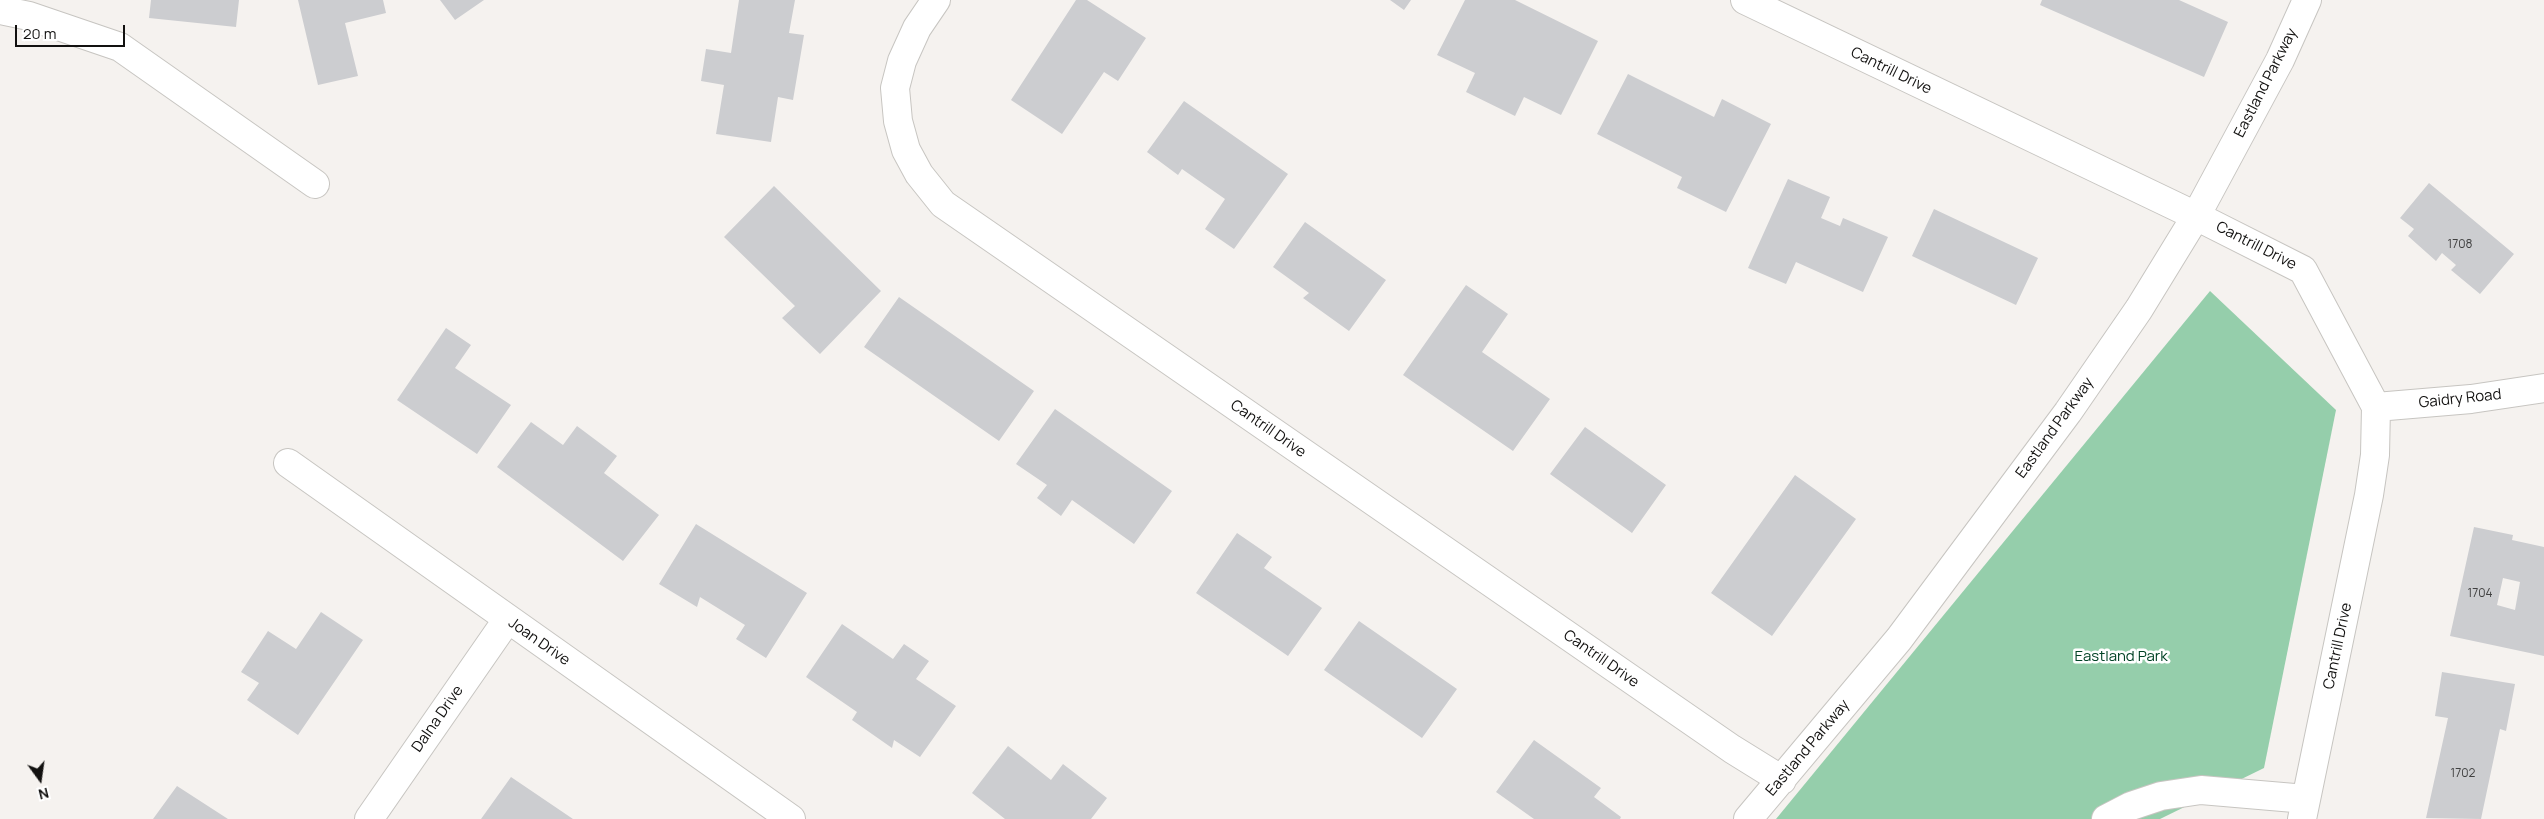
<!DOCTYPE html>
<style>
body{margin:0}
#map{position:relative;width:2544px;height:819px;overflow:hidden;background:#f5f2ef;font-family:Manrope,sans-serif}
canvas{display:block}
.north{position:absolute;left:15px;top:754px;width:50px;height:50px;-webkit-text-stroke:4px #fff;paint-order:stroke;rotate:166deg;font-size:14px;font-weight:700;line-height:20px;text-align:center;color:#121110}
.north::after{content:'';display:block;margin:auto;width:18px;height:22px;background:#121110;clip-path:polygon(50% 0,100% 100%,50% 72%,0 100%)}
.scale{position:absolute;left:15px;top:25px;width:110px;height:22px;box-sizing:border-box;border:2px solid #121110;border-top:0;padding-left:6px;font-size:15px;line-height:18px;white-space:nowrap;color:#121110;-webkit-text-stroke:4px #fff;paint-order:stroke}
</style>
<div id="map">
<canvas width="2544" height="819"></canvas>
<div class="north">N</div>
<div class="scale">20 m</div>
</div>
<script>
const c = document.querySelector('canvas').getContext('2d');
c.lineJoin = 'round';
function fillPath(path, color) {
  c.fillStyle = color;
  c.fill(path, 'evenodd');
}
function shape(rows) {
  const path = new Path2D();
  for (const r of rows) {
    path.moveTo(r[0], r[1]);
    for (let i = 2; i < r.length; i += 2) path.lineTo(r[i], r[i + 1]);
  }
  return path;
}
function stroke(path, color, width, dash) {
  c.strokeStyle = color;
  c.lineWidth = width;
  c.lineCap = dash ? 'butt' : 'round';
  c.setLineDash(dash || []);
  c.stroke(path);
}
function label(font, color, halo, rows, align = 'center') {
  c.font = font + ' Manrope,sans-serif';
  c.lineWidth = 5;
  c.setLineDash([]);
  c.textBaseline = 'middle';
  c.strokeStyle = halo;
  c.fillStyle = color;
  for (const [text, x, y, turn = 0] of rows) {
    c.save();
    c.translate(x, y);
    c.rotate((+turn || 0) * Math.PI / 180);
    c.textAlign = isNaN(turn) ? turn : align;
    if (halo) c.strokeText(text, 0, 0);
    c.fillText(text, 0, 0);
    c.restore();
  }
}
const green = shape([
 [2210,291,2336,410,2264,768,2160,819,1776,819]
]);
const building = shape([
 [151,0,239,0,236,27,149,18],
 [298,0,383,0,386,13,345,23,358,76,318,85],
 [440,0,484,0,455,20],
 [739,0,795,0,789,33,804,35,793,100,778,97,771,142,716,134,724,85,701,81,706,49,731,53],
 [1076,0,1087,0,1146,38,1118,81,1104,72,1062,134,1011,100],
 [1390,0,1411,0,1404,10],
 [1465,0,1515,0,1598,41,1561,115,1524,97,1515,116,1466,92,1475,73,1437,55],
 [2042,0,2179,0,2228,22,2204,77,2040,5],
 [1628,74,1714,117,1722,99,1771,124,1726,212,1677,188,1682,177,1597,134],
 [1184,101,1288,174,1234,249,1205,229,1225,199,1182,169,1178,175,1147,152],
 [1788,179,1830,197,1821,218,1840,226,1843,218,1888,237,1863,292,1796,262,1786,284,1748,268],
 [2429,183,2514,254,2480,294,2451,270,2456,265,2442,253,2436,261,2408,236,2414,229,2400,218],
 [774,186,881,291,820,354,782,318,795,306,724,237],
 [1934,209,2038,258,2016,305,1912,256],
 [1305,222,1386,280,1349,331,1303,298,1309,293,1273,267],
 [1466,285,1508,314,1482,352,1550,399,1513,451,1403,375],
 [899,297,1034,391,999,441,864,347],
 [446,328,471,345,455,368,511,405,477,454,397,400],
 [1055,409,1172,491,1134,544,1072,500,1061,516,1037,498,1047,485,1016,464],
 [531,422,563,445,577,426,617,456,604,473,659,515,623,561,497,467],
 [1585,427,1666,485,1632,533,1550,474],
 [1795,475,1856,519,1772,636,1711,593],
 [696,524,807,593,766,658,736,639,745,625,700,597,697,607,659,584],
 [2474,527,2513,535,2512,540,2544,547,2544,656,2450,636],
 [2503,578,2520,582,2515,610,2497,605],
 [1237,533,1272,557,1264,568,1322,608,1288,656,1196,593],
 [321,612,363,640,298,735,247,700,259,683,241,672,268,631,296,649],
 [1359,621,1457,689,1422,738,1324,670],
 [842,624,893,659,904,644,929,661,916,679,956,706,920,757,894,740,892,748,852,720,857,712,806,677],
 [2442,672,2515,684,2506,731,2500,729,2481,819,2426,818,2448,718,2435,716],
 [1534,740,1601,788,1594,797,1621,817,1620,819,1534,819,1496,792],
 [1008,746,1051,780,1063,764,1107,798,1091,819,1005,819,972,793],
 [511,777,573,819,481,819],
 [177,786,228,819,153,819]
]);
const minor = shape([
 [936,0,917,28,902,61,895,88,898,121,906,150,919,174,943,204,1732,749,1782,780],
 [1745,0,2196,216,2303,270,2376,407,2375,455,2369,495,2302,819],
 [0,10,29,16,120,47,315,184],
 [2376,407,2471,399,2544,388],
 [288,463,791,819],
 [369,819,507,620],
 [1748,819,1899,639,2068,412,2139,309,2196,216,2280,60,2307,0],
 [2106,819,2131,806,2161,796,2201,790,2306,799]
]);
const numberNames = [
 ["1708",2460,245],
 ["1704",2480,594],
 ["1702",2463,774]
];
const streetNames = [
 ["Cantrill Drive",1891,71,26],
 ["Eastland Parkway",2266,83,-63],
 ["Cantrill Drive",2256,246,27],
 ["Gaidry Road",2460,399,-6],
 ["Eastland Parkway",2055,428,-54],
 ["Cantrill Drive",1268,429,35],
 ["Joan Drive",539,642,35],
 ["Cantrill Drive",2338,646,-78],
 ["Cantrill Drive",1601,659,35],
 ["Dalna Drive",438,719,-55],
 ["Eastland Parkway",1808,748,-50]
];
const parkNames = [
 ["Eastland Park",2121,657]
];
fillPath(green, '#95ceab');
fillPath(building, '#cccdd0');
stroke(minor, '#c7c5c1', 30);
stroke(minor, '#fff', 28);
label('12px', '#404040', null, numberNames);
label('15px', '#121110', '#fff', streetNames);
label('15px', '#014225', '#fff', parkNames);
</script>
